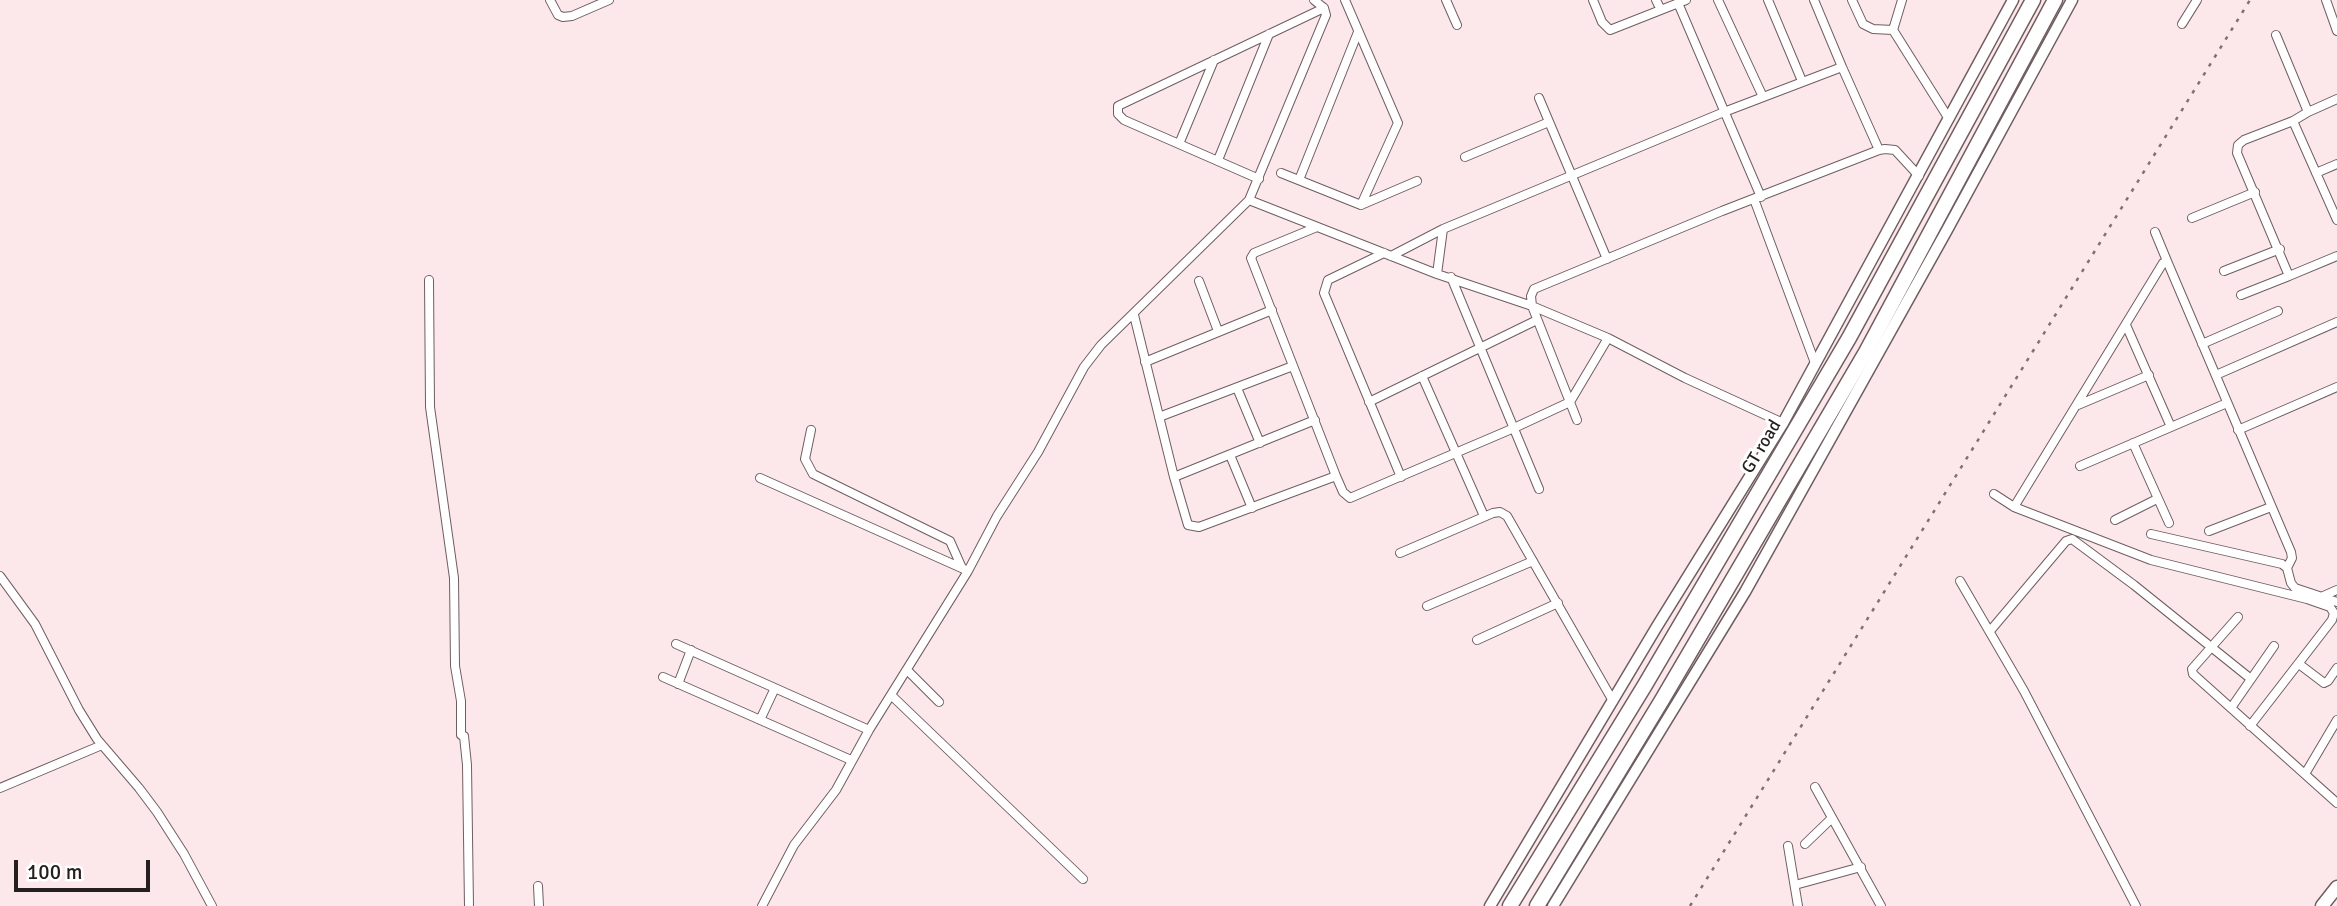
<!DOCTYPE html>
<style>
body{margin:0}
#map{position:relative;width:2337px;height:906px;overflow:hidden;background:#fce8ea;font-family:Signika,sans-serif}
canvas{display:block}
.scale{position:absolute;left:14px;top:860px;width:136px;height:32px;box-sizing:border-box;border:4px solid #261f20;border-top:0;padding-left:9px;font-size:21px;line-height:24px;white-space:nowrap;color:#261f20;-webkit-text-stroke:5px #fff;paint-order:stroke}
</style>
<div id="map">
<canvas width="2337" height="906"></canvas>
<div class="scale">100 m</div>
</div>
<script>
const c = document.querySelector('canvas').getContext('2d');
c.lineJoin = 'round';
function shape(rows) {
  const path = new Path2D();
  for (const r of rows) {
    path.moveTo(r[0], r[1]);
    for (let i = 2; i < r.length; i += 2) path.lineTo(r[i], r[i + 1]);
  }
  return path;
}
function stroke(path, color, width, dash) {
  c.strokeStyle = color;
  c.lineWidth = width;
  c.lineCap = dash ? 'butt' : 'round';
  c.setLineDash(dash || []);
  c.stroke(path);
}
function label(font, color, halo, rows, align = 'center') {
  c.font = font + ' Signika,sans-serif';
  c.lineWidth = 6;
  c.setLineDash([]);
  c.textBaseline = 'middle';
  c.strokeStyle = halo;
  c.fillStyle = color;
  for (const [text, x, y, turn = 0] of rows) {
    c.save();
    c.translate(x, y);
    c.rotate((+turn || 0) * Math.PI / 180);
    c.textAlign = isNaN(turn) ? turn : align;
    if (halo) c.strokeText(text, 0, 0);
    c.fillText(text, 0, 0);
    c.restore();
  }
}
const street = shape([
 [550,0,558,15,563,17,572,16,609,0],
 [1345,0,1398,123,1361,205],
 [1446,0,1457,25],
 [1593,0,1602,22,1610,30,1686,0],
 [1656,0,1661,10],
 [1718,0,1763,97],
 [1768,0,1802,81],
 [1814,0,1842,67],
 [1852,0,1863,24,1873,29,1893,30],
 [1902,0,1893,30,1949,119],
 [2326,0,2337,31],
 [1678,3,1761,197],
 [2182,24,2197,0],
 [2276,35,2308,112,2293,121,2337,220],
 [1539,98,1607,259],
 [2308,112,2337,99],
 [2293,121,2244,140,2238,145,2237,153,2289,276,2337,256],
 [1179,144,1214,60],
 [1465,157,1549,122],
 [1218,160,1269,34],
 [1281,173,1361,205,1417,181],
 [2316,173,2337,164],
 [1259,179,1124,120,1118,114,1118,106,1324,8],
 [1299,180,1358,32],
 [1754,199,1815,363],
 [1249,200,1437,274,1532,306,1608,338,1685,378,1783,423],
 [2192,218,2255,192],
 [1317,227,1254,253,1251,258,1336,476,1343,492,1350,498,1514,428,1570,402,1608,338],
 [2155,232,2167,261],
 [1384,253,1328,280,1324,293,1401,477],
 [1391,256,1443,229],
 [2224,271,2280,249],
 [1437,274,1443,229,1724,112,1842,67,1879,150],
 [1451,277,1539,489],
 [429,280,430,407,454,578,455,666,461,701,461,735,464,736,467,765,469,906],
 [1199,281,1218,331],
 [2241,295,2289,276],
 [1134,315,1174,477,1188,525,1199,527,1336,476],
 [2126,325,2171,427],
 [2202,344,2278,311],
 [1145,362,1272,310],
 [2216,375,2337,322],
 [1422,376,1484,516],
 [1237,388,1260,443],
 [1369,402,1537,320],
 [2078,405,2149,375],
 [1159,417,1293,366],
 [1577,420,1532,306,1531,296,1534,289,1722,211,1879,150,1885,149,1895,150,1919,176],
 [811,430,805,459,813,474,950,541,962,568],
 [2238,430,2337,387],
 [2133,443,2169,523],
 [1230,455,1252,508],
 [2080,466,2227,403],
 [1174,477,1315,420],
 [760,478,966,570],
 [1994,494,2014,507,2151,560,2307,599,2330,607,2334,613,2332,620,2250,726],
 [2014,507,2163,263,2167,261,2291,552,2292,558,2287,568],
 [2115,520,2157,499],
 [2209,531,2271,507],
 [2151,534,2282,564,2287,568,2291,583,2295,588,2337,602],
 [1400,553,1493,513,1500,512,1507,516,1613,701],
 [0,576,35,624,79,710,97,739,139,788,157,812,184,854,212,906],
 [1960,581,2024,691,2136,906],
 [2321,597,2337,590],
 [1427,606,1533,561],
 [2238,617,2192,669,2193,674,2337,803],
 [1990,631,2066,541,2072,539,2134,585,2251,679],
 [1477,640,1558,603],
 [676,644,869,730],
 [2299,664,2324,683,2328,681,2337,668],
 [907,670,939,702],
 [663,677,851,760],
 [678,684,691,650],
 [891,695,1083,879],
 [2231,708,2274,646],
 [760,720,775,688],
 [2305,774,2337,720],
 [1815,787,1881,906],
 [0,788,102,745],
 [1805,844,1832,818],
 [1788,846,1798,906],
 [1795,885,1861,867],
 [538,886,539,906],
 [762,906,794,845,836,790,869,730,968,571,997,516,1038,452,1084,367,1101,345,1249,200,1326,15,1324,8,1314,0]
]);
const secondary = shape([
 [1490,906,1656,628,1783,423,2013,0],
 [1553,906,1745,592,1947,230,2072,0]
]);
const primary = shape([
 [2322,906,2337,887]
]);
const highway = shape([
 [1510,906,1645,685,1849,338,2033,0],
 [1537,906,1662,700,1866,352,2055,0]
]);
const rail = shape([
 [1690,906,2250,0]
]);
const streetNames = [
 ["GT road",1762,447,-59]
];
stroke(street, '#6f5e60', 10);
stroke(secondary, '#6f5e60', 13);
stroke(primary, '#6f5e60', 15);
stroke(highway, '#6f5e60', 17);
stroke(street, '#fff', 8);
stroke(secondary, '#fff', 10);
stroke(primary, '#fff', 12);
stroke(highway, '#fff', 14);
stroke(rail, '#7e7173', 2.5, [3.5, 7]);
label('18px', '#261f20', '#fff', streetNames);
</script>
